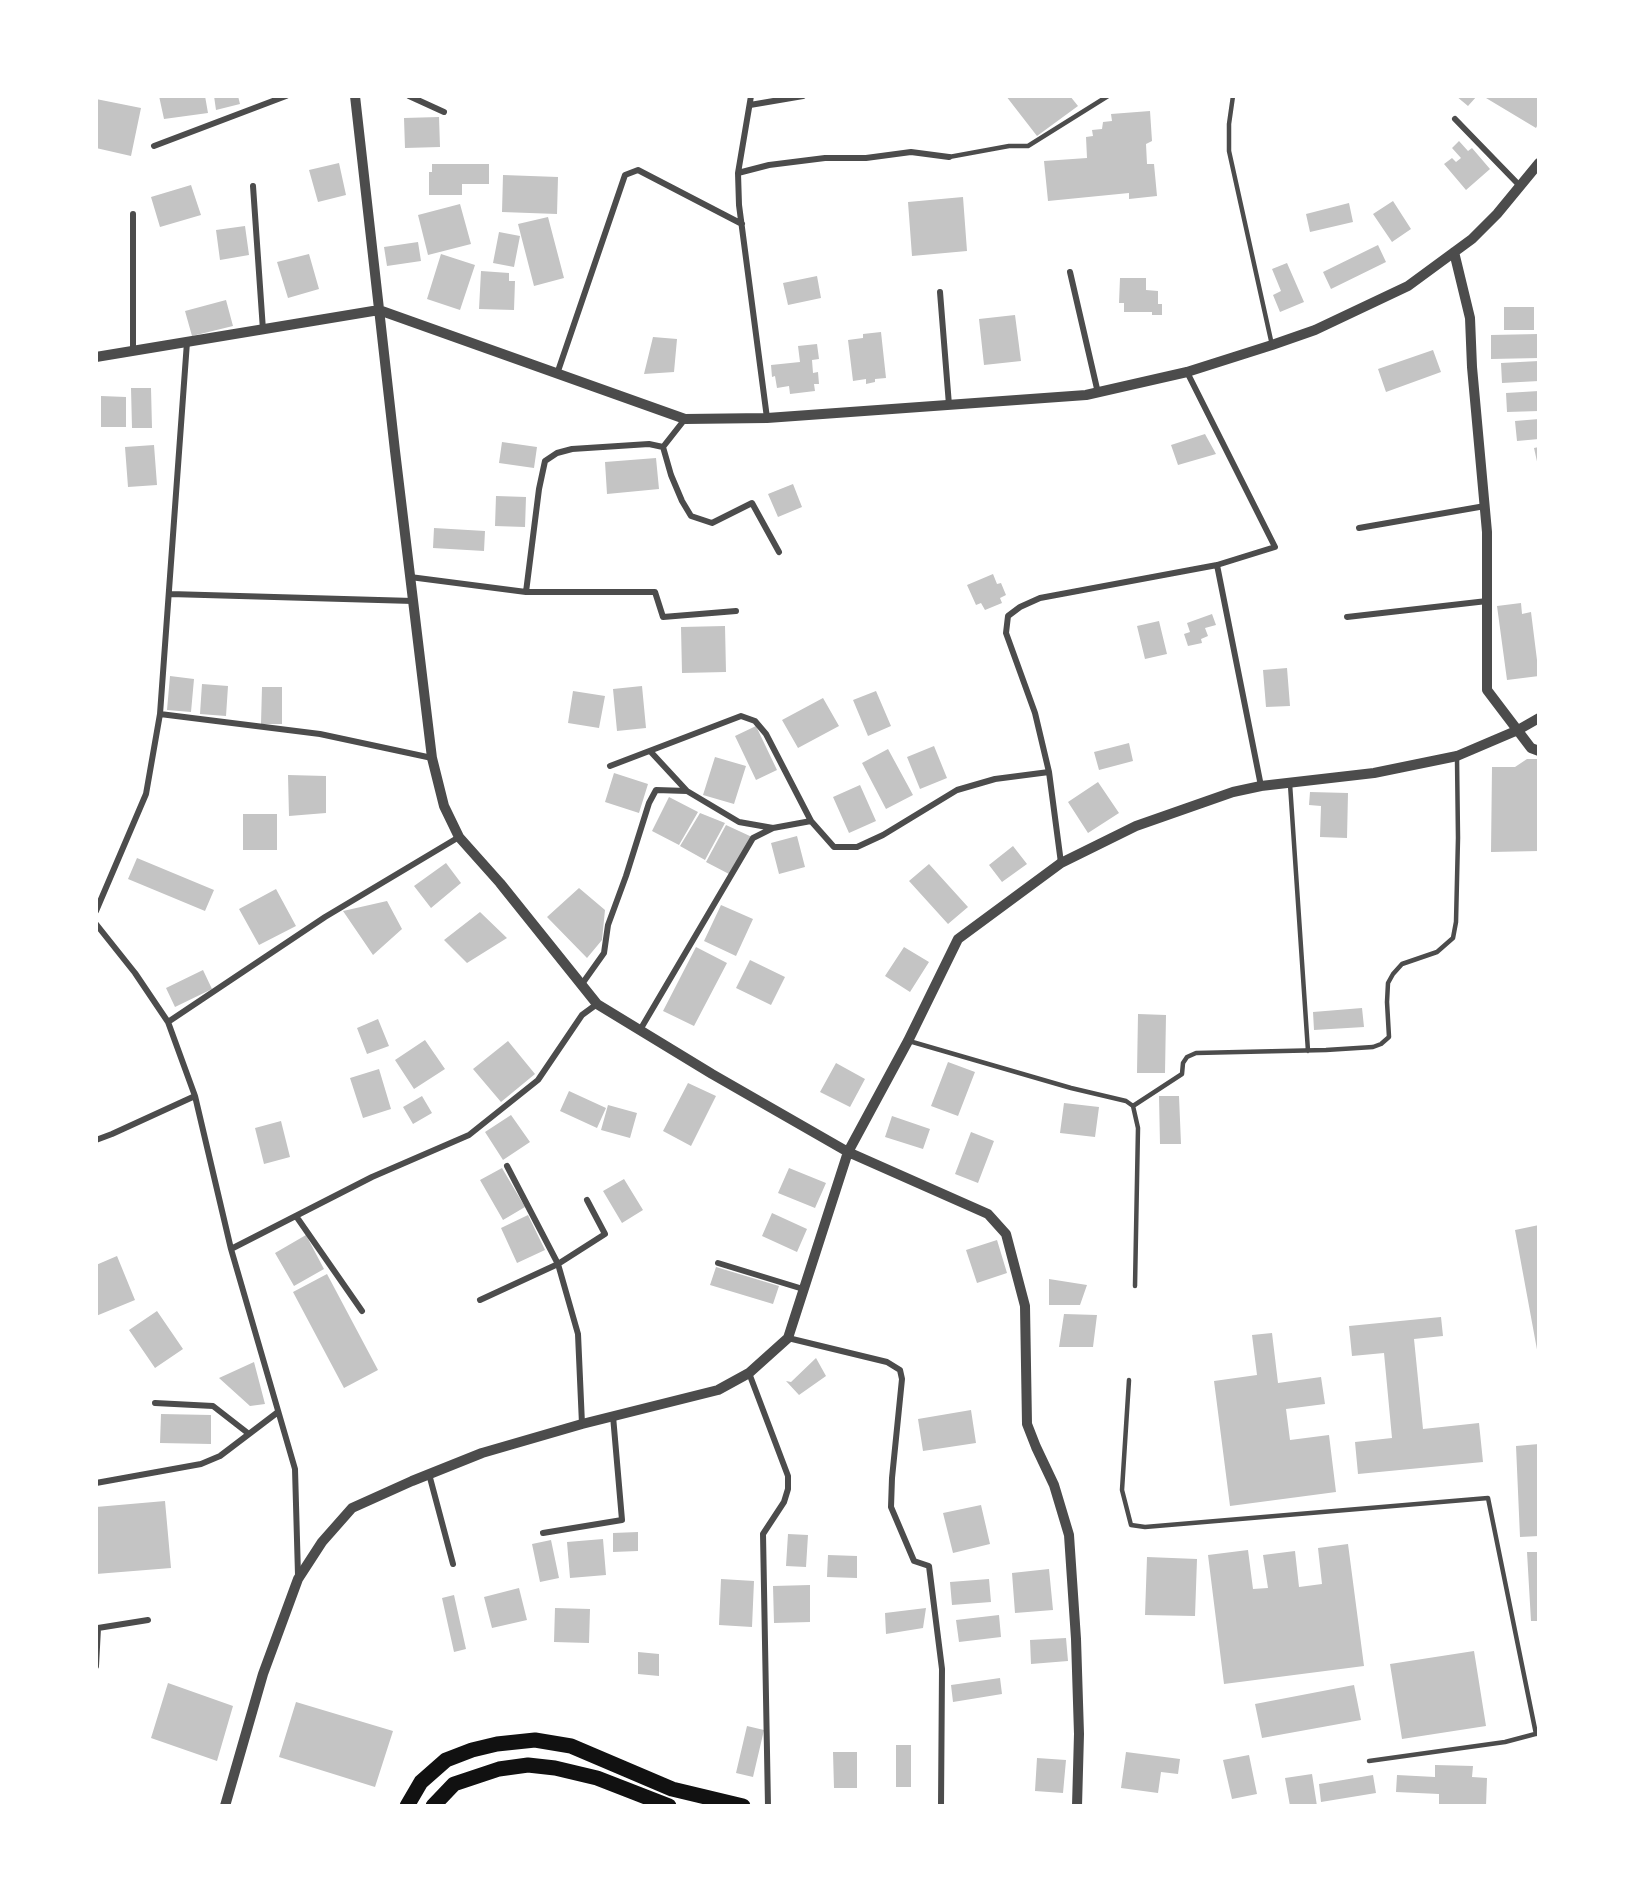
<!DOCTYPE html>
<style>
body{margin:0}
#map{position:relative;width:1635px;height:1902px;overflow:hidden;background:#fff;font-family:"Source Serif 4",serif}
canvas{display:block}
.frame{position:absolute;inset:0;border:98px solid #fff;pointer-events:none}
</style>
<div id="map">
<canvas width="1635" height="1902"></canvas>
<div class="frame"></div>
</div>
<script>
const c = document.querySelector('canvas').getContext('2d');
c.lineJoin = 'round';
function fillPath(path, color) {
  c.fillStyle = color;
  c.fill(path, 'evenodd');
}
function shape(rows) {
  const path = new Path2D();
  for (const r of rows) {
    path.moveTo(r[0], r[1]);
    for (let i = 2; i < r.length; i += 2) path.lineTo(r[i], r[i + 1]);
  }
  return path;
}
function stroke(path, color, width, dash) {
  c.strokeStyle = color;
  c.lineWidth = width;
  c.lineCap = dash ? 'butt' : 'round';
  c.setLineDash(dash || []);
  c.stroke(path);
}
const building = shape([
 [159,96,205,96,208,113,164,119],
 [214,96,238,96,240,104,216,110],
 [1006,96,1070,96,1078,106,1037,136],
 [1456,96,1477,96,1468,106],
 [1488,96,1537,96,1539,97,1539,122,1536,128,1486,98],
 [96,99,141,108,131,156,96,148],
 [1150,111,1152,141,1146,144,1147,164,1154,164,1157,196,1129,199,1129,193,1048,201,1044,161,1087,158,1086,137,1093,136,1092,130,1102,129,1103,122,1112,121,1111,114],
 [439,117,440,147,405,148,404,118],
 [1459,141,1468,151,1472,148,1490,169,1466,190,1444,164,1452,158,1456,162,1461,158,1452,148],
 [339,163,346,195,318,202,309,170],
 [432,164,489,164,489,184,462,184,462,195,429,195,429,172,432,172],
 [503,175,558,177,557,214,502,212],
 [191,185,201,215,160,227,151,197],
 [963,197,967,251,912,256,908,202],
 [1393,201,1411,229,1392,242,1373,214],
 [1349,203,1353,222,1310,232,1306,214],
 [460,204,471,244,428,255,418,215],
 [548,217,564,278,534,286,518,224],
 [245,226,249,255,220,260,216,230],
 [499,232,520,236,514,267,493,263],
 [418,242,421,261,387,266,384,247],
 [1378,245,1386,262,1331,289,1323,272],
 [309,254,319,289,288,298,277,262],
 [441,254,475,265,460,310,427,299],
 [1287,263,1304,302,1280,312,1273,295,1281,291,1272,269],
 [481,271,509,273,509,281,515,281,514,310,479,309],
 [817,276,821,298,788,305,783,283],
 [1120,278,1146,278,1146,290,1158,291,1158,304,1162,304,1162,315,1152,315,1152,312,1124,312,1124,303,1119,303],
 [226,300,233,326,192,336,185,311],
 [1504,307,1534,307,1534,330,1504,330],
 [1015,315,1021,361,984,365,979,319],
 [881,332,886,378,875,379,875,382,866,384,866,379,853,381,848,340,863,338,863,334],
 [1539,334,1539,358,1491,359,1491,335],
 [653,337,677,339,674,372,644,374],
 [817,344,819,359,812,360,813,373,818,372,819,384,814,384,815,391,790,394,789,386,777,388,775,376,772,377,771,365,800,362,798,346],
 [1433,350,1441,372,1386,392,1378,369],
 [1539,361,1539,381,1502,383,1501,363],
 [131,388,151,388,152,428,132,428],
 [1539,391,1539,411,1507,412,1506,393],
 [101,396,126,397,126,427,101,427],
 [1539,419,1539,439,1517,441,1515,421],
 [1205,434,1216,454,1178,465,1171,445],
 [502,442,537,447,534,468,499,463],
 [154,445,157,485,128,487,125,447],
 [1539,447,1539,466,1538,466,1534,448],
 [656,458,659,489,607,494,605,462],
 [793,484,802,507,778,517,768,494],
 [496,496,526,497,525,527,495,526],
 [434,528,485,531,484,551,433,548],
 [993,574,997,584,1001,583,1006,595,1000,598,1002,603,985,610,981,603,976,605,967,585],
 [1521,603,1522,614,1531,612,1539,676,1507,680,1497,606],
 [1212,614,1216,625,1205,628,1208,636,1201,639,1202,643,1188,646,1184,634,1190,632,1187,623],
 [1159,621,1167,654,1145,659,1137,626],
 [725,626,726,672,682,673,681,627],
 [1287,668,1290,706,1266,707,1263,670],
 [170,676,194,679,191,712,167,710],
 [202,684,228,686,226,716,200,714],
 [642,686,646,728,617,731,613,689],
 [262,687,282,687,282,724,261,724],
 [573,691,605,696,599,728,568,723],
 [876,691,891,726,868,736,853,700],
 [823,698,839,726,798,748,782,720],
 [756,726,777,770,756,780,735,736],
 [1129,743,1133,761,1099,770,1094,752],
 [934,746,947,778,920,789,907,757],
 [888,749,913,795,886,809,862,763],
 [715,757,746,766,734,804,703,795],
 [1527,759,1539,759,1539,851,1491,852,1492,767,1515,767],
 [614,773,648,784,639,813,605,802],
 [288,775,326,776,326,813,289,816],
 [1098,782,1119,813,1088,833,1068,802],
 [860,785,876,821,849,833,833,797],
 [1310,792,1348,793,1347,838,1320,837,1321,806,1309,805],
 [669,797,698,812,679,845,652,831],
 [700,813,725,823,705,860,680,846],
 [243,814,277,814,277,850,243,850],
 [726,825,752,837,729,874,706,862],
 [797,836,805,867,779,874,771,843],
 [1013,846,1027,864,1002,882,989,865],
 [137,858,214,890,205,911,128,879],
 [446,863,461,883,431,908,414,886],
 [929,864,968,907,948,924,909,881],
 [579,888,605,910,602,940,587,958,547,917],
 [276,889,296,926,259,945,239,909],
 [387,901,402,929,373,955,343,911],
 [721,905,753,919,736,956,704,941],
 [480,912,507,938,467,963,444,940],
 [696,947,727,963,694,1026,663,1011],
 [904,947,929,962,910,992,885,976],
 [750,960,785,977,771,1005,736,988],
 [203,970,212,989,175,1007,166,988],
 [1362,1008,1364,1027,1314,1030,1313,1012],
 [1138,1014,1166,1015,1165,1073,1137,1073],
 [378,1019,389,1046,367,1054,357,1028],
 [425,1040,445,1069,414,1089,395,1060],
 [508,1041,535,1074,501,1102,473,1069],
 [948,1062,975,1072,958,1116,931,1106],
 [836,1063,865,1079,850,1107,820,1092],
 [379,1069,391,1109,363,1118,350,1078],
 [688,1083,716,1096,691,1146,663,1131],
 [569,1091,606,1108,597,1128,560,1111],
 [422,1096,432,1113,413,1124,403,1107],
 [1159,1096,1179,1096,1181,1144,1160,1144],
 [1064,1103,1099,1107,1095,1137,1060,1133],
 [608,1105,637,1113,630,1138,601,1130],
 [511,1115,530,1142,503,1160,485,1132],
 [892,1116,930,1129,923,1149,885,1137],
 [281,1121,290,1157,264,1164,255,1128],
 [971,1132,994,1141,978,1183,955,1174],
 [502,1168,525,1207,503,1220,480,1180],
 [789,1168,826,1183,815,1208,778,1193],
 [624,1179,643,1210,622,1223,603,1191],
 [772,1213,807,1229,797,1252,762,1236],
 [528,1215,545,1250,517,1263,501,1228],
 [1539,1225,1539,1355,1538,1355,1515,1230],
 [306,1235,324,1269,294,1286,275,1253],
 [997,1240,1007,1273,977,1283,966,1250],
 [117,1256,135,1300,96,1316,96,1265],
 [716,1267,779,1286,773,1304,710,1285],
 [327,1274,378,1370,344,1388,293,1292],
 [1049,1279,1087,1285,1080,1305,1049,1305],
 [157,1311,183,1349,155,1368,129,1330],
 [1064,1314,1097,1315,1093,1347,1059,1347],
 [1441,1317,1443,1336,1414,1339,1423,1429,1479,1423,1483,1462,1358,1474,1355,1442,1392,1438,1384,1353,1352,1356,1349,1326],
 [1272,1333,1278,1383,1321,1377,1325,1404,1286,1409,1290,1440,1329,1435,1336,1492,1230,1506,1214,1381,1257,1375,1252,1335],
 [816,1358,826,1376,799,1395,786,1381,791,1382],
 [254,1362,265,1404,250,1406,219,1378],
 [971,1410,976,1443,923,1451,918,1419],
 [161,1414,211,1415,211,1444,160,1443],
 [1539,1444,1539,1536,1520,1537,1516,1446],
 [165,1501,171,1568,96,1574,96,1507],
 [981,1505,990,1544,953,1553,943,1513],
 [638,1532,638,1551,613,1552,613,1533],
 [788,1534,808,1535,806,1567,786,1566],
 [603,1539,606,1575,570,1578,567,1542],
 [551,1540,559,1578,540,1582,532,1544],
 [1348,1544,1364,1666,1224,1684,1208,1555,1248,1550,1253,1589,1268,1588,1263,1555,1295,1551,1299,1587,1322,1584,1318,1548],
 [1527,1552,1539,1552,1539,1621,1531,1621],
 [828,1555,857,1556,857,1578,827,1577],
 [1147,1557,1197,1559,1195,1616,1145,1615],
 [1049,1569,1053,1610,1015,1613,1012,1573],
 [721,1579,754,1581,752,1627,719,1625],
 [989,1579,991,1602,952,1605,950,1582],
 [810,1585,810,1622,774,1623,773,1586],
 [519,1588,527,1620,492,1628,484,1597],
 [454,1595,466,1649,454,1652,442,1598],
 [555,1608,590,1609,589,1643,554,1642],
 [926,1608,923,1628,886,1634,885,1613],
 [999,1615,1001,1637,959,1642,956,1620],
 [1066,1638,1068,1661,1031,1664,1030,1640],
 [1474,1651,1486,1726,1402,1739,1390,1664],
 [638,1652,659,1654,659,1676,638,1674],
 [1000,1678,1002,1694,953,1702,951,1685],
 [168,1683,233,1706,217,1761,151,1738],
 [1354,1685,1361,1720,1262,1738,1255,1704],
 [296,1702,393,1731,375,1787,279,1757],
 [747,1726,764,1730,753,1777,736,1773],
 [896,1745,911,1745,911,1787,896,1787],
 [833,1752,857,1752,857,1788,834,1788],
 [1126,1752,1180,1759,1178,1774,1161,1772,1158,1793,1121,1788],
 [1249,1755,1257,1794,1232,1799,1223,1760],
 [1037,1758,1066,1760,1063,1793,1035,1791],
 [1435,1765,1473,1766,1472,1777,1487,1778,1486,1806,1439,1806,1439,1794,1396,1792,1397,1775,1435,1777],
 [1312,1774,1317,1806,1290,1806,1285,1778],
 [1373,1775,1376,1793,1321,1802,1319,1784]
]);
const service = shape([
 [1233,96,1229,124,1229,151,1272,345],
 [949,157,1009,146,1028,146,1108,96],
 [1290,784,1308,1051],
 [909,1041,1071,1088,1126,1101,1133,1106,1138,1128,1135,1286],
 [1133,1106,1182,1074,1183,1063,1187,1057,1196,1053,1326,1050,1373,1047,1381,1044,1389,1037,1387,1002,1388,983,1393,974,1402,964,1437,952,1453,938,1456,922,1458,838,1457,758],
 [1129,1380,1122,1490,1131,1525,1145,1527,1488,1498,1536,1734],
 [1369,1761,1505,1742,1539,1733]
]);
const minor = shape([
 [409,96,444,112],
 [750,105,803,96],
 [1455,119,1520,186],
 [154,146,286,96],
 [738,173,751,96],
 [253,186,263,330],
 [133,214,133,351],
 [1070,272,1098,393],
 [940,292,949,405],
 [557,374,625,175,638,170,742,224],
 [767,418,739,205,738,173,769,165,825,158,866,158,911,152,949,157],
 [685,419,663,447,649,444,572,449,557,453,545,461,539,489,526,592,655,592,663,617,736,611],
 [663,447,671,475,682,501,691,516,712,523,752,503,779,552],
 [1359,528,1485,506],
 [1217,565,1261,786],
 [410,577,526,592],
 [170,594,413,601],
 [1347,617,1487,601],
 [160,714,320,734,432,758],
 [650,751,687,791],
 [610,766,741,716,755,721,766,734,811,821,834,847,857,847,883,835,957,790,995,779,1049,772],
 [1061,863,1049,772,1035,713,1006,633,1008,616,1020,607,1040,598,1217,565,1275,547,1187,372],
 [96,911,146,794,160,714,187,342],
 [96,924,135,973,168,1022,195,1096,231,1249,295,1469,298,1575],
 [582,984,604,953,608,925,626,876,649,803,656,790,687,791,739,822,773,828],
 [168,1022,325,917,459,837],
 [640,1030,753,838,773,828,811,821],
 [96,1140,112,1134,195,1096],
 [507,1166,558,1264,578,1334,582,1424],
 [296,1216,362,1311],
 [231,1249,372,1177,469,1135,538,1080,582,1015,597,1004],
 [718,1263,803,1289],
 [480,1300,558,1264,605,1234,587,1200],
 [788,1338,887,1362,900,1370,902,1379,892,1478,891,1507,914,1561,929,1566,942,1669,941,1806],
 [749,1373,788,1476,788,1489,784,1502,763,1534,768,1806],
 [155,1403,213,1406,249,1434],
 [429,1474,453,1564],
 [96,1483,201,1464,220,1456,278,1412],
 [543,1533,622,1520,613,1416],
 [96,1666,98,1628,148,1620]
]);
const tertiary = shape([
 [355,96,395,451,432,758,444,806,459,837,500,883,597,1004,712,1074,848,1152,988,1214,1006,1234,1025,1306,1027,1424,1036,1447,1054,1485,1069,1535,1076,1639,1079,1734,1077,1806],
 [1454,252,1470,318,1472,367,1487,532,1487,690,1531,748,1539,751],
 [96,357,379,310,685,419,767,418,1086,395,1187,372,1272,345,1315,330,1408,286,1472,239,1497,214,1539,163],
 [225,1806,263,1674,298,1579,322,1542,352,1508,412,1481,482,1453,582,1424,718,1390,749,1373,788,1338,848,1152,908,1041,958,939,1061,863,1136,826,1233,792,1261,786,1374,773,1457,756,1518,730,1539,718]
]);
const primary = shape([
 [407,1806,421,1782,446,1760,472,1750,497,1744,535,1740,571,1746,672,1789,743,1806],
 [433,1806,454,1784,499,1769,528,1765,555,1768,597,1778,669,1806]
]);
fillPath(building, '#c4c4c4');
stroke(service, '#4c4c4c', 4.5);
stroke(minor, '#4c4c4c', 6);
stroke(tertiary, '#4c4c4c', 10);
stroke(primary, '#111', 15);
</script>
